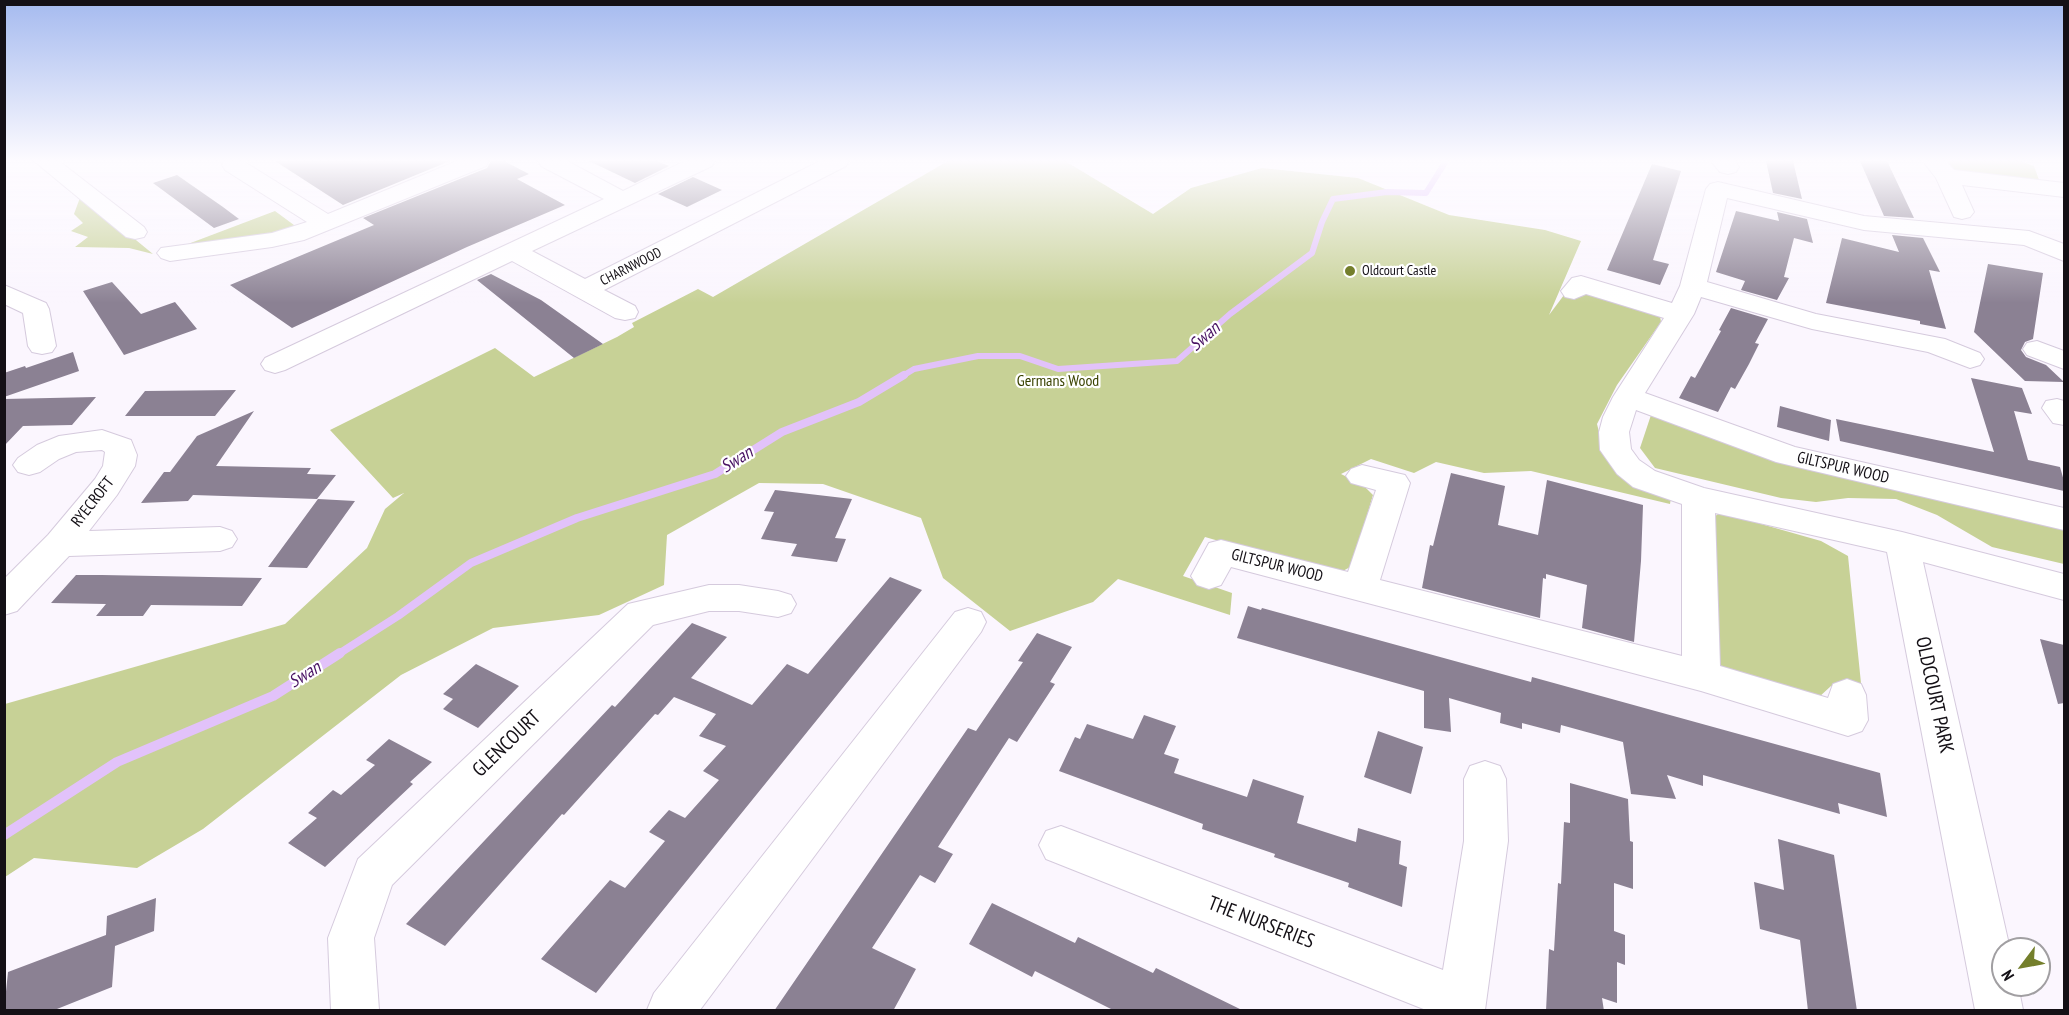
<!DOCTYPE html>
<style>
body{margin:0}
#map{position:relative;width:2069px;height:1015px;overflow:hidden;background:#fbf6fe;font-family:"PT Sans Narrow",sans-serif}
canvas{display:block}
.frame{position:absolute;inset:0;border:6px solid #141016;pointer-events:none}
.north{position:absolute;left:1991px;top:937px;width:60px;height:60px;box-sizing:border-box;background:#fff;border:2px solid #a19fa2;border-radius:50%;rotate:238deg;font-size:16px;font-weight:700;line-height:24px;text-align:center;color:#141016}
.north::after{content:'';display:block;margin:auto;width:21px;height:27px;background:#747f2c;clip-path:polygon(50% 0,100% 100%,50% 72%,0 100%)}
</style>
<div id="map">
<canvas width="2069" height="1015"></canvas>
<div class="frame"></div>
<div class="north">N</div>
</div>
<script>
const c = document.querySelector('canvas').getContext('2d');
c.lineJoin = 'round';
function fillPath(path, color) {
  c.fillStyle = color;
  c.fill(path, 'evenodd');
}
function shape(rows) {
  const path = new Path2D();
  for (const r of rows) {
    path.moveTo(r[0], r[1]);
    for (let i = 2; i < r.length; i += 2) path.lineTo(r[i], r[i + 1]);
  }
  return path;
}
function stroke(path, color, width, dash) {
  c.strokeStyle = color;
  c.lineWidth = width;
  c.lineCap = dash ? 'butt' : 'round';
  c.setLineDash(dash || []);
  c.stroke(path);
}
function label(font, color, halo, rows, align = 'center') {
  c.font = font + ' "PT Sans Narrow",sans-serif';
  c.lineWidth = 4.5;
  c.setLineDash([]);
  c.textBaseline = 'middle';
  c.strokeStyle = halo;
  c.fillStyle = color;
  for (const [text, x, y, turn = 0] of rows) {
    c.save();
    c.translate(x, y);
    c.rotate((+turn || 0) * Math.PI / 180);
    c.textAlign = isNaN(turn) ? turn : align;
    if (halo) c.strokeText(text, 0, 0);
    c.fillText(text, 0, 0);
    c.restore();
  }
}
const green = shape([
 [948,161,1065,161,1153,214,1191,188,1262,168,1358,178,1449,215,1545,230,1581,241,1549,315,1567,291,1588,291,1660,316,1661,322,1617,385,1597,424,1605,456,1671,498,1670,504,1531,471,1484,473,1436,462,1414,473,1371,459,1341,474,1363,485,1373,495,1352,566,1341,572,1323,571,1205,537,1183,576,1232,593,1230,615,1118,579,1093,602,1010,631,943,578,921,518,823,484,759,483,667,535,664,585,599,615,493,628,401,675,203,829,137,868,34,858,5,877,5,704,285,624,367,548,385,509,404,493,393,498,330,430,495,348,534,377,617,337,634,327,632,323,698,289,713,297],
 [1943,161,2021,161,2034,166,2039,180,1958,172],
 [81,195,153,254,129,248,75,247,88,237,71,231,83,223,74,214],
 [275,211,298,228,274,235,180,247],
 [1651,415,1788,464,2064,528,2064,564,1992,547,1937,515,1896,499,1848,498,1816,502,1781,498,1655,468,1640,448],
 [1718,514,1733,516,1821,541,1848,556,1862,693,1831,686,1818,698,1728,678,1709,661,1708,522]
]);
const streamFar2 = shape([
 [901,377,914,369,978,356,1020,356,1058,369,1177,361,1230,314,1312,253,1322,222,1333,199,1387,192,1426,193,1446,161]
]);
const streamFar1 = shape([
 [337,655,398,616,471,563,577,518,715,474,782,432,859,402,904,375]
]);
const stream = shape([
 [4,835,117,762,273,696,340,653]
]);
const building = shape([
 [275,161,450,161,343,205],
 [491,161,504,161,529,174,517,179,565,205,467,247,292,328,230,285,374,225,363,218,487,168],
 [589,161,657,161,669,166,635,183],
 [1766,161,1793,161,1802,199,1773,193],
 [1860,161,1887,161,1914,218,1884,216],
 [1652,164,1681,171,1653,260,1669,264,1660,285,1607,270],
 [177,175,223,207,239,219,214,228,153,183],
 [693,177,722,190,687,207,658,194],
 [1736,211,1779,221,1777,212,1807,219,1813,243,1794,238,1784,277,1789,278,1777,300,1741,290,1745,281,1716,272],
 [1892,235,1923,238,1940,272,1929,270,1946,329,1920,324,1920,321,1826,303,1842,238,1899,252],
 [1988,264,2043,273,2033,339,2025,342,2021,350,2026,357,2046,365,2064,382,2025,381,1974,332],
 [491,274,541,300,603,344,574,358,477,280],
 [112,282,141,314,175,302,197,329,124,355,83,291],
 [1731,308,1768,319,1755,343,1759,344,1749,364,1735,389,1731,387,1718,412,1679,398,1691,376,1695,378,1721,331,1719,330],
 [73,352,79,371,4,397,4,373,25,366,26,368],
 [1971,378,2022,388,2032,414,2014,411,2028,460,2060,467,2064,481,2064,491,1840,441,1836,419,1994,452],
 [236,390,215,416,125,416,145,391],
 [96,397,72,425,23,426,4,446,4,399],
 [1780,406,1831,420,1829,441,1777,427],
 [254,411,216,466,311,468,307,474,336,475,317,499,193,495,188,501,141,503,164,472,170,472,197,436],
 [1451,473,1505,486,1498,525,1538,535,1547,480,1643,505,1641,561,1634,642,1582,628,1587,585,1546,574,1546,579,1543,578,1540,618,1422,588,1430,545,1433,546],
 [775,490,852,499,835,538,846,539,837,562,791,556,797,544,761,539,774,512,764,511],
 [318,499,355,501,307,568,268,567],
 [76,575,102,575,262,578,242,606,151,605,143,616,96,616,106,604,51,603],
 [890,577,922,590,596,993,541,959,610,880,625,888,665,841,649,832,669,810,685,818,719,780,703,771,726,746,699,736,716,714,674,697,658,715,655,714,564,815,562,814,445,946,406,924,612,705,615,707,692,623,727,637,691,678,752,705,787,664,808,674],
 [1248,606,1261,610,1262,608,1531,682,1532,677,1880,773,1887,817,1838,803,1840,814,1703,775,1703,786,1667,775,1676,799,1631,794,1623,742,1561,725,1560,733,1522,723,1522,729,1500,723,1501,713,1449,698,1451,732,1424,728,1424,691,1237,638],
 [1037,633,1072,647,1050,682,1055,684,1017,742,1009,738,938,847,953,854,935,883,920,875,872,948,916,969,893,1011,774,1011,968,728,976,731,1023,662,1018,661],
 [2040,639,2064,645,2064,703,2058,704],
 [476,664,519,686,478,728,443,709,453,699,443,694],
 [1144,715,1176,726,1164,754,1179,759,1174,773,1247,797,1253,779,1304,796,1297,823,1356,842,1358,828,1401,841,1399,864,1407,867,1402,907,1348,887,1349,883,1274,857,1275,854,1202,829,1203,824,1059,771,1075,737,1080,739,1087,724,1133,739],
 [1378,731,1423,747,1411,794,1364,777],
 [389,739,432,762,410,782,413,784,325,867,288,843,317,818,308,813,333,790,341,795,375,765,366,760],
 [1570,783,1628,799,1630,841,1633,842,1633,889,1614,883,1614,931,1625,935,1625,965,1617,962,1617,1003,1602,998,1604,1011,1546,1011,1549,949,1554,951,1558,883,1561,884,1564,822,1570,823],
 [1778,839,1834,855,1857,1011,1808,1011,1800,940,1760,929,1754,882,1784,890],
 [156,898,154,931,115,946,112,987,52,1011,4,1011,8,972,106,935,107,916],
 [992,903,1075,943,1078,937,1153,973,1156,968,1244,1011,1115,1011,1035,971,1032,977,969,944]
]);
const minor = shape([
 [34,161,59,161,144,227,147,232,144,237,135,239,126,237,34,161],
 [224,161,243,161,328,214,457,161,489,161,486,166,304,240,272,247,170,261,161,258,157,253,161,248,272,233,307,222,225,170,222,165,224,161],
 [538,161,567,161,623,191,685,161,715,161,712,166,532,251,585,279,820,161,849,161,846,166,604,290,635,306,638,312,635,318,625,320,615,318,512,261,285,370,275,373,265,370,261,364,265,358,604,199,541,166,538,161],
 [1711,161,1735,161,1739,167,1736,172,1728,174,1720,172,1711,161],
 [1927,161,1946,161,1954,170,2064,183,2064,197,1962,185,1974,212,1970,217,1962,219,1954,217,1936,178,1925,164,1927,161],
 [1718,182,1864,216,2029,231,2064,244,2064,261,2024,245,1864,230,1727,198,1707,282,1816,314,1945,339,1980,353,1984,359,1980,365,1970,368,1928,352,1812,329,1701,297,1694,314,1645,393,1795,447,2064,508,2064,530,1776,462,1636,410,1629,432,1631,449,1639,460,1655,471,1704,488,1902,532,2064,574,2064,600,1923,562,2010,949,2003,949,2003,985,2018,985,2023,1010,1975,1010,1887,552,1715,513,1720,666,1828,698,1833,684,1847,679,1861,684,1866,695,1868,720,1862,731,1848,736,1701,691,1231,567,1221,585,1209,589,1197,585,1191,576,1209,543,1221,540,1348,572,1376,490,1351,483,1346,476,1351,469,1362,465,1405,475,1410,483,1380,580,1682,656,1682,504,1633,487,1617,474,1600,450,1599,432,1603,417,1613,397,1664,318,1586,294,1574,299,1565,297,1561,291,1572,278,1581,276,1672,303,1680,286,1706,189,1710,184,1718,182],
 [4,285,46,303,49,309,56,346,52,352,42,354,32,352,28,346,23,313,4,304,4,285],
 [2037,341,2064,351,2064,369,2027,355,2023,349,2027,343,2037,341],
 [2057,399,2064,401,2064,425,2053,423,2042,408,2046,401,2057,399],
 [102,430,131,440,137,455,135,466,117,495,89,531,220,527,232,531,237,539,232,547,220,551,69,556,17,611,4,615,4,579,48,535,95,479,103,466,105,452,102,450,76,452,59,459,40,472,29,475,18,472,13,465,18,458,37,445,59,436,102,430],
 [709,585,739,585,778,591,791,595,796,604,791,613,778,617,739,611,709,611,653,625,392,885,374,938,379,1010,331,1010,328,938,358,859,628,604,709,585],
 [968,608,981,612,986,622,981,632,700,1010,647,1010,654,993,955,612,968,608],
 [1485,761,1500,766,1506,779,1508,841,1485,1010,1426,1010,1046,859,1039,845,1046,831,1061,826,1443,970,1464,841,1464,779,1470,766,1485,761]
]);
const markers = [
 [1350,271,6,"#747f2c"]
];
const farStreetnames = [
 ["CHARNWOOD",631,267,-27]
];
const farPoinames = [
 ["Oldcourt Castle",1362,271]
];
const parkNames = [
 ["Germans Wood",1058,381]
];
const streetNames = [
 ["GILTSPUR WOOD",1843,468,13],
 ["RYECROFT",93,502,-52],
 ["GILTSPUR WOOD",1277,566,14]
];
const waterNames = [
 ["Swan",1205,337,-41],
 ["Swan",737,460,-32],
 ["Swan",305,675,-32]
];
const nearStreetnames = [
 ["OLDCOURT PARK",1934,695,78],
 ["GLENCOURT",507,744,-44],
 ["THE NURSERIES",1261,923,21]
];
fillPath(green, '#c7d196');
stroke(streamFar2, '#e2c2fa', 6);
stroke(streamFar1, '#e2c2fa', 8);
stroke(stream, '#e2c2fa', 10);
fillPath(building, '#8b8193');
stroke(minor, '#d5cadd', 2);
fillPath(minor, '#fff');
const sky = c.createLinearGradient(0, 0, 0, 303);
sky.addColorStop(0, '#a5baef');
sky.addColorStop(0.53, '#fdfbff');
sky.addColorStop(1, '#fdfbff00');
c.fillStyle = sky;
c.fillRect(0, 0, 2069, 303);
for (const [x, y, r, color] of markers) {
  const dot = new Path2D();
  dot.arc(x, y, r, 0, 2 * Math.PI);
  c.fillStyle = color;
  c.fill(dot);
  stroke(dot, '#fff', 2);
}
label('14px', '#141016', '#fff', farStreetnames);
label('14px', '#141016', '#fff', farPoinames, 'left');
label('16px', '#3a4201', '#fff', parkNames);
label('16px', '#141016', '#fff', streetNames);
label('italic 18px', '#481263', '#fff', waterNames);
label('20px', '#141016', '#fff', nearStreetnames);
</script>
